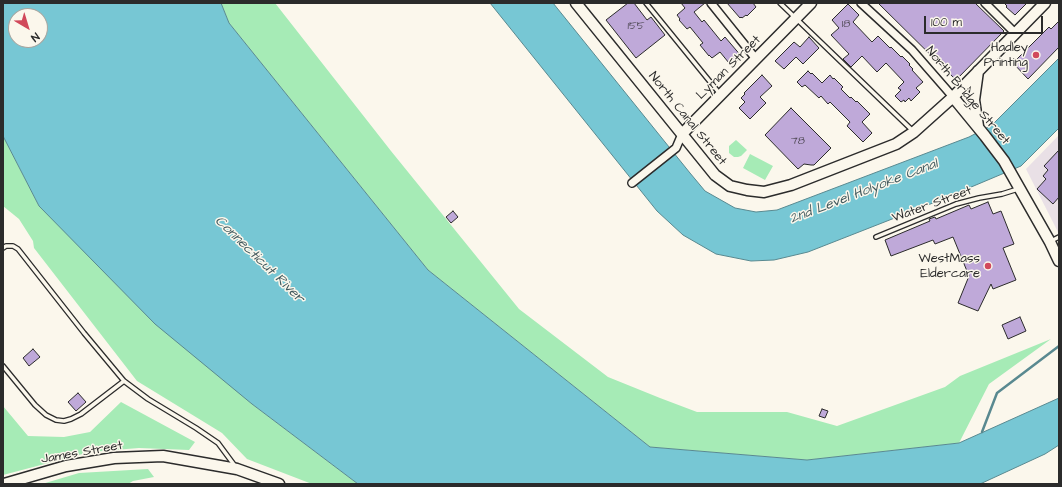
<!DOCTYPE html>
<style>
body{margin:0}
#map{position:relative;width:1062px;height:487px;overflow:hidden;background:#fbf7ec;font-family:"Architects Daughter",sans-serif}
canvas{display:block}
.frame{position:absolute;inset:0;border:4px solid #2b2b2b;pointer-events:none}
.north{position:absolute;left:8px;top:8px;width:40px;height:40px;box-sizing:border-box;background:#fbf7ec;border:1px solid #a8a59f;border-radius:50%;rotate:142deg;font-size:11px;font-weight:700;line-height:16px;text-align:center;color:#2b2b2b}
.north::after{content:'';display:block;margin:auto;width:14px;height:18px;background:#d1495b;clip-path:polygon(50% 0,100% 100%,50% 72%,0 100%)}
.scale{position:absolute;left:924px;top:16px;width:119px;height:18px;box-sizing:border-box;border:2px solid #2b2b2b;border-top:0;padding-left:5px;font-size:12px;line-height:14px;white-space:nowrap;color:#2b2b2b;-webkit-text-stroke:3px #fbf7ec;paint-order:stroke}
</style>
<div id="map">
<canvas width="1062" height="487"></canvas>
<div class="frame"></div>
<div class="north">N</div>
<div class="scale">100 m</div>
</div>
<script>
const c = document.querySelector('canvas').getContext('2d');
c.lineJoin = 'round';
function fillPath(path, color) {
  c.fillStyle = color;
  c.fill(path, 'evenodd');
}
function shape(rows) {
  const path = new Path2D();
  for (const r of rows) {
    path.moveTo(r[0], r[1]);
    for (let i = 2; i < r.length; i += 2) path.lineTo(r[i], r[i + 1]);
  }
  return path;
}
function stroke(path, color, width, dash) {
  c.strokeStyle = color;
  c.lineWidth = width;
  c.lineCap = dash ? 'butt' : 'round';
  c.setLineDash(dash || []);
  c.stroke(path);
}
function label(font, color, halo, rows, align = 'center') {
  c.font = font + ' "Architects Daughter",sans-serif';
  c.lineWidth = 3;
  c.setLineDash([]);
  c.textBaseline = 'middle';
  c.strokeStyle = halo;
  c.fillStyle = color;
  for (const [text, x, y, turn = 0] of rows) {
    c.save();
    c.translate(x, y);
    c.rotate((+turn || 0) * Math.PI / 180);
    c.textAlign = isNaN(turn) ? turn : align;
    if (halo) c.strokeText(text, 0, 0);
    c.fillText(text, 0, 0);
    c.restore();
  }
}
const built = shape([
 [1059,135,1059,234,1026,169]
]);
const green = shape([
 [221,3,275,3,391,151,519,309,608,377,660,398,697,412,787,412,837,426,945,387,960,376,1051,339,989,384,959,443,807,460,650,447,428,270,229,23],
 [3,136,39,206,252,404,358,484,312,484,247,459,222,433,137,381,34,248,33,241,19,219,3,206],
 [736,140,747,150,741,156,738,157,734,157,729,153,729,146],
 [750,154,773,166,765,180,743,168],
 [121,402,195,442,189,450,139,448,90,452,3,475,3,406,28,436,64,437,90,432],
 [148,469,154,477,133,481,128,484,42,484,79,473]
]);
const water = shape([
 [3,3,221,3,229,23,428,270,650,447,807,460,959,443,1059,398,1059,445,1045,454,980,484,358,484,252,404,155,324,39,206,3,136,3,3],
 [16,16,40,16,40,40,16,40,16,16],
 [490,3,553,3,690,173,705,191,735,208,756,212,777,210,969,137,992,125,1059,58,1059,128,1021,166,938,201,808,252,774,260,751,261,716,254,683,235,657,211,490,3]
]);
const stream = shape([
 [982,432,997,393,1059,346]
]);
const building = shape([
 [628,3,634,3,647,20,651,17,665,35,636,58,606,20,628,3],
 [681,3,705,3,694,12,702,22,704,20,721,41,725,37,742,57,733,64,731,62,729,63,720,52,712,58,709,55,709,56,700,45,703,43,690,27,687,29,679,20,680,19,677,15,685,8,681,3],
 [727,3,753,3,756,7,747,16,746,15,742,18,741,17,740,18,727,3],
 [878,3,975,3,1004,31,956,80,878,3],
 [1004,3,1027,3,1015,15,1006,7,1007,6,1004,3],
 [848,4,859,15,853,22,872,42,878,36,890,48,891,47,901,57,902,56,910,64,909,65,913,69,912,70,923,82,916,88,920,92,911,101,909,98,905,102,904,100,901,102,895,96,901,90,898,88,904,82,886,63,877,72,862,56,851,67,843,59,849,54,831,35,839,28,832,20,848,4],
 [1059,21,1059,47,1028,79,1013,63,1049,27,1051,29,1059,21],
 [809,37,819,48,803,64,796,57,784,69,775,61,794,42,800,47,809,37],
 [808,71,811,74,812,73,822,83,830,75,833,79,834,78,843,87,841,89,850,98,851,97,856,102,857,101,870,114,862,122,872,133,863,142,847,126,850,122,830,102,828,104,821,96,819,98,805,85,802,87,797,82,808,71],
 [762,75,772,86,760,97,766,103,750,119,739,108,745,102,741,98,745,94,744,93,762,75],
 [791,108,831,148,814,165,811,165,804,164,798,169,765,135,791,108],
 [1059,150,1059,197,1053,204,1037,189,1046,179,1043,176,1048,170,1044,166,1059,150],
 [988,202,993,214,1001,211,1014,244,1003,248,1016,280,993,289,991,284,978,311,958,303,969,276,953,237,935,244,933,240,891,256,885,240,930,221,929,219,935,217,936,219,969,205,971,209,988,202],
 [453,211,458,217,451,223,446,217,453,211],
 [1020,317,1026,331,1008,339,1002,325,1020,317],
 [33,349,40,357,29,366,23,358,33,349],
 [78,393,86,402,76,411,68,402,78,393],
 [822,409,828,411,825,418,819,416,822,409]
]);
const lane = shape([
 [646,3,720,94],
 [780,3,913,131],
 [876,237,956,204,979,198,1002,194,1018,189],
 [1051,241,1059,237],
 [3,248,6,246,13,246,18,249,84,333,124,381,148,399,196,428,218,443,235,466],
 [3,366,35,405,46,415,56,420,64,421,71,419,81,414,124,381]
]);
const street = shape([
 [711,3,756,59],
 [861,3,912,50,953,97],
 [985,3,1015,33],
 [632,183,676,148,682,134]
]);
const secondary = shape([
 [576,3,715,175,730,186,747,190,764,192,791,185,896,144,914,132,953,97,1045,3],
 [978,71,974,100,978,126],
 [953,97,985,136,1004,161,1050,242,1059,261],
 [682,134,811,3],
 [4,484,66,466,114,458,163,456,237,469,279,484]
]);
const markers = [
 [1036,55,4,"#d1495b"],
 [988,266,4,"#d1495b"]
];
const numberNames = [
 ["18",846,25],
 ["155",636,27],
 ["78",798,142]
];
const poiNames = [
 ["Hadley",1028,48],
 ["Printing",1028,63],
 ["WestMass",980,259],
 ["Eldercare",980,274]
];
const streetNames = [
 ["Lyman Street",729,68,-45],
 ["North Bridge Street",967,96,50],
 ["North Canal Street",687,119,51],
 ["Water Street",932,205,-20],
 ["James Street",82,453,-10]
];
const waterNames = [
 ["2nd Level Holyoke Canal",864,192,-21],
 ["Connecticut River",259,260,44]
];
fillPath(built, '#e9e0e6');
fillPath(green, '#a6ebb6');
fillPath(water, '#77c7d4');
stroke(water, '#598990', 1);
stroke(stream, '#598990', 2.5);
fillPath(building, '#bfa9d9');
stroke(building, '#2b2b2b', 1);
stroke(lane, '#2b2b2b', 6);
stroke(street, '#2b2b2b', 10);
stroke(secondary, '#2b2b2b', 13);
stroke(lane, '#fbf7ec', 3.5);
stroke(street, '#fbf7ec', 7);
stroke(secondary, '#fbf7ec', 10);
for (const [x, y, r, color] of markers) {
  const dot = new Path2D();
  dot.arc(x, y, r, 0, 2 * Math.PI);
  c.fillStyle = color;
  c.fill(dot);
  stroke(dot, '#fbf7ec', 1.5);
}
label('11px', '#504a56', null, numberNames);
label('13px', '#2b2b2b', '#fbf7ec', poiNames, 'right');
label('13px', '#2b2b2b', '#fbf7ec', streetNames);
label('italic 14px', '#425a5e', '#fbf7ec', waterNames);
</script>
